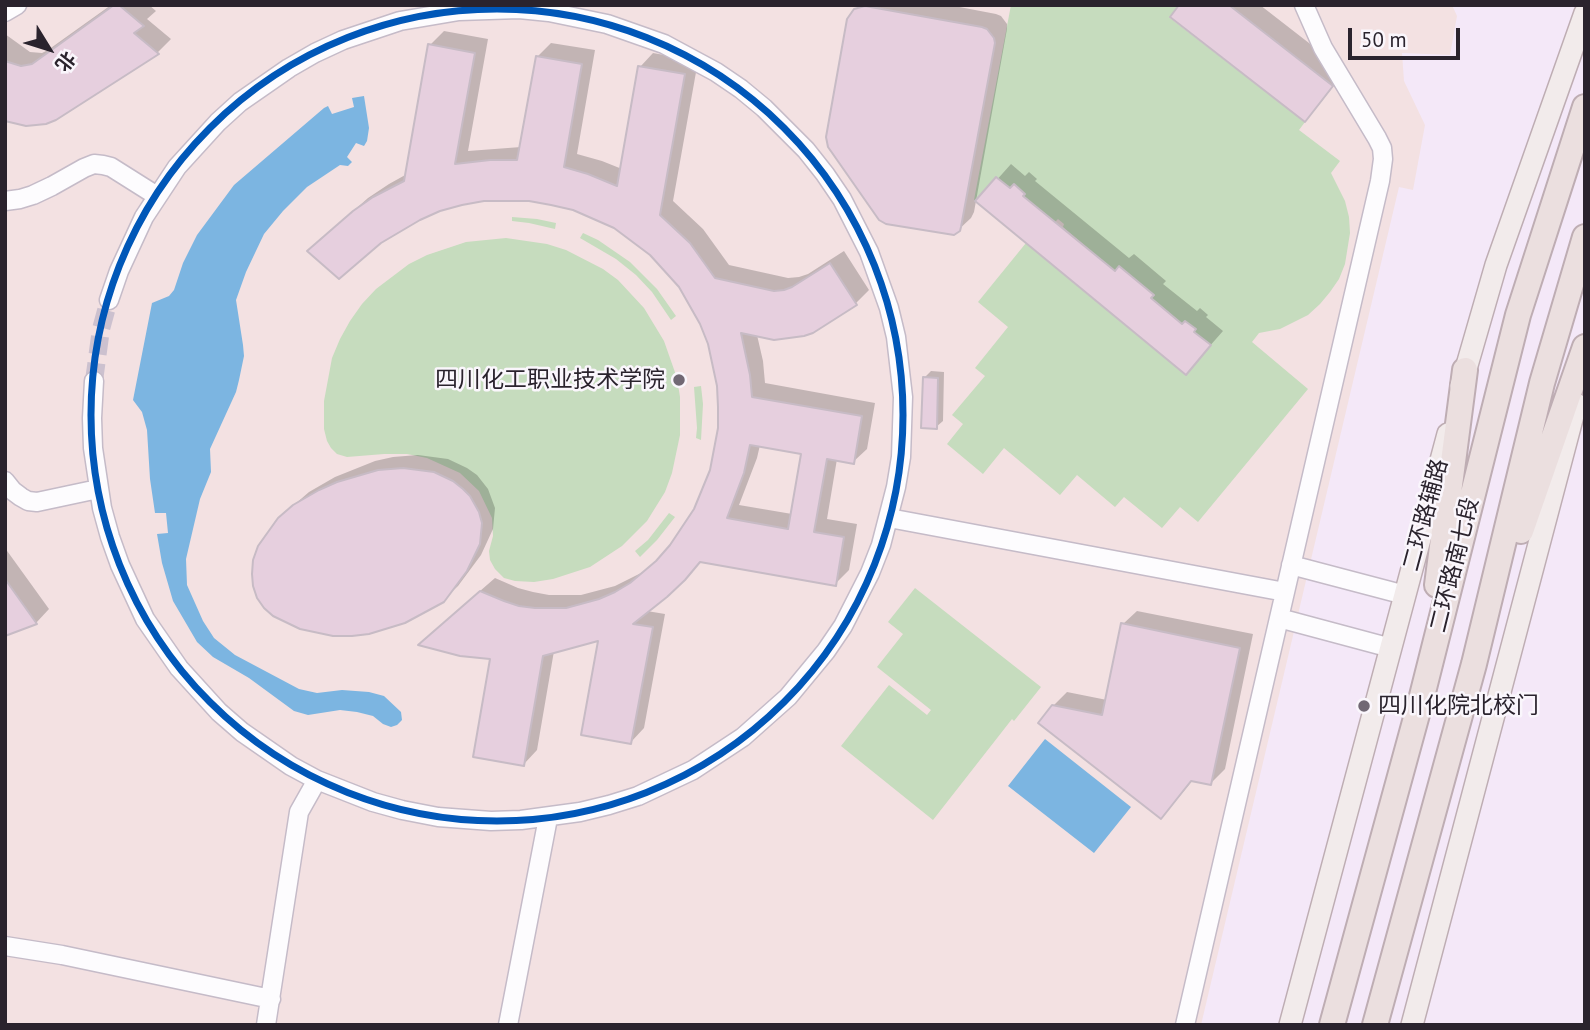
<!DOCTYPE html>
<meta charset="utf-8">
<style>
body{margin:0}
#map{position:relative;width:1590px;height:1030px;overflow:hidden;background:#f4e8f8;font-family:"PT Sans","Noto Sans SC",sans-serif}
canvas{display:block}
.frame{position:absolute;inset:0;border:7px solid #2a232d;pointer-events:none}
.north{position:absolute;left:14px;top:14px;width:70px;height:70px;-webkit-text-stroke:5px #faf6fc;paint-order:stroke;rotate:128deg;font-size:19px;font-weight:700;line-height:28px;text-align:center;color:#2a232d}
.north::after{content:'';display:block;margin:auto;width:24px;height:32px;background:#2a232d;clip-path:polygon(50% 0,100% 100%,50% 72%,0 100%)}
.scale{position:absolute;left:1348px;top:28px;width:112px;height:32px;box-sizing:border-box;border:4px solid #2a232d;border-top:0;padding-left:9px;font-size:21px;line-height:24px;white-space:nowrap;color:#2a232d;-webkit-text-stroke:5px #faf6fc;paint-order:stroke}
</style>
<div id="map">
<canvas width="1590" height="1030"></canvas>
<div class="frame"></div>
<div class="north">北</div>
<div class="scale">50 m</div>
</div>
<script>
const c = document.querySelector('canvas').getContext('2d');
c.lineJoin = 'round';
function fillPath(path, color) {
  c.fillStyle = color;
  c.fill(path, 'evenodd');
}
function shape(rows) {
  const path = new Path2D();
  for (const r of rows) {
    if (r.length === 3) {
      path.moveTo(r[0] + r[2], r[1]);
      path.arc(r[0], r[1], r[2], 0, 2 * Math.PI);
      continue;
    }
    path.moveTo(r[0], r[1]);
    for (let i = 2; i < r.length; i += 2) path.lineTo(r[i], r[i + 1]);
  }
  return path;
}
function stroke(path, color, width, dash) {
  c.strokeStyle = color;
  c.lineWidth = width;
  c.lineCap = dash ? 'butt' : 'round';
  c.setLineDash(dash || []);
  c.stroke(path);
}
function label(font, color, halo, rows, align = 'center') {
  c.font = font + ' "PT Sans","Noto Sans SC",sans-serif';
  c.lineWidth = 5;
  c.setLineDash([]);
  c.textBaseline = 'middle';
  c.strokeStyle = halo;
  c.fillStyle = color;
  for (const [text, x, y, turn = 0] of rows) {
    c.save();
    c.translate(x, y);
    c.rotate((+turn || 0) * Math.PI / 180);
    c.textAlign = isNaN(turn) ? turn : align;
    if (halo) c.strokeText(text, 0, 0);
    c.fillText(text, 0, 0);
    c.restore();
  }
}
const education = shape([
 [5,5,1452,5,1457,16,1450,55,1402,53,1404,81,1425,125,1413,190,1399,187,1201,1025,5,1025]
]);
const green = shape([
 [1011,5,1179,5,1170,18,1305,122,1299,130,1340,161,1331,173,1345,201,1349,217,1350,233,1345,264,1339,279,1330,292,1320,304,1308,315,1280,329,1259,333,1252,342,1308,389,1198,522,1180,507,1162,528,1124,497,1115,507,1077,475,1060,495,1004,448,983,474,947,444,963,424,952,415,985,376,975,368,1008,327,978,302,1026,243,1186,375,1210,346,1194,332,1196,329,1185,321,1176,332,1161,320,1167,312,1151,298,1153,295,1119,266,1115,271,1063,227,1064,224,1058,219,1055,222,1015,206,1025,194,1014,184,1010,188,996,177,975,201,974,200],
 [512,217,537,219,556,223,555,229,529,223,512,221],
 [583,233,598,240,630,262,657,289,676,316,671,320,652,292,636,275,616,259,580,238],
 [506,238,547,244,566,250,603,269,618,280,644,308,664,341,677,378,680,397,680,435,672,473,665,492,647,521,622,546,590,567,553,579,534,582,515,581,504,578,495,569,490,560,489,551,493,536,492,518,479,491,460,473,427,458,407,454,384,454,347,457,337,454,331,448,327,441,324,429,324,401,332,358,340,339,350,321,362,304,376,289,409,264,427,255,466,242],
 [701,386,703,404,701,440,696,438,697,428,694,387],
 [669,513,675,517,657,540,640,557,635,551,648,540],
 [915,588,1041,687,1014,721,1012,719,933,820,841,746,889,685,927,715,931,710,877,667,903,634,888,622]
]);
const water = shape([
 [364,96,369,128,367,141,364,146,356,143,347,157,352,162,348,166,340,165,307,187,283,211,264,234,246,272,236,300,243,345,244,356,239,380,236,392,210,449,211,472,200,499,186,559,187,585,203,621,214,638,235,655,299,689,317,693,342,690,369,692,384,696,401,712,402,720,397,725,391,727,383,724,373,716,357,712,340,710,308,715,294,711,249,678,213,657,197,642,173,601,162,563,157,534,168,533,166,513,155,513,150,479,147,430,142,412,133,400,152,303,169,296,174,290,183,263,197,235,234,185,324,108,328,106,332,114,354,107,352,98],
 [1045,739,1131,807,1094,853,1008,786]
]);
const shadow = shape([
 [111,5,149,5,156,11,147,19,171,39,158,52,55,119,5,119,5,34,30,52,42,53,48,50],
 [860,5,949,5,996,14,1001,16,1007,24,1007,29,974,212,971,218,956,232,852,13],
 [1181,5,1260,5,1345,71,1318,106,1304,120],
 [444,31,488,39,468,151,521,147,537,57,551,43,595,50,577,154,602,161,622,169,640,67,653,53,698,61,673,201,703,229,729,265,788,278,799,277,808,274,844,251,869,290,856,303,757,335,763,361,765,383,875,403,867,449,853,462,837,459,827,519,857,524,849,570,835,584,701,560,647,611,665,614,644,728,631,742,601,639,554,651,537,750,524,764,492,658,434,631,495,578,518,588,533,592,549,595,581,595,615,586,643,572,657,561,684,529,704,491,711,470,719,428,719,386,715,364,702,323,680,286,651,254,615,227,573,208,529,199,507,198,462,204,323,238,368,198,389,184,407,174,430,45],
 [760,445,803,453,792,514,739,505,757,458],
 [1011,164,1025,176,1029,172,1037,179,1035,181,1129,258,1134,254,1166,281,1163,284,1197,311,1200,308,1208,315,1206,317,1223,331,1186,373,978,201],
 [931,371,944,372,943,421,936,427,924,378],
 [418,455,448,459,467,468,477,475,488,489,495,508,493,529,481,555,458,586,443,600,294,505,309,492,335,477,375,461,393,457],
 [5,548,49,609,36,623,5,634],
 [1137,611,1253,634,1225,769,1211,783,1193,780,1174,803,1161,817,1053,706,1067,692,1107,700,1123,624]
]);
const building = shape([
 [114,5,119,5,144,26,134,33,159,54,56,120,46,124,26,126,5,121,5,61,21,66,32,64,114,5],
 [1179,5,1229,5,1333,86,1305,122,1170,17,1179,5],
 [865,6,982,27,987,29,994,38,995,43,961,227,960,231,954,235,886,224,879,220,828,147,826,137,847,19,854,9,865,6],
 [428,44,475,53,455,164,490,160,517,160,536,56,582,64,564,167,588,174,617,186,638,66,685,74,660,215,690,243,715,278,774,291,784,290,792,287,830,263,857,305,813,333,804,336,774,340,741,333,750,375,752,397,862,416,854,464,827,459,814,532,844,537,836,586,700,562,685,580,667,597,633,624,653,627,631,744,581,735,598,641,543,656,524,766,473,757,490,659,460,656,418,645,480,591,504,601,519,606,535,608,566,608,599,599,615,592,630,583,656,561,670,545,694,509,710,470,718,428,718,407,717,386,708,344,700,324,679,287,650,255,614,228,573,210,551,205,529,201,484,201,462,205,440,211,420,220,381,243,339,279,307,251,353,211,373,197,404,181,428,44],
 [750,445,801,454,788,529,727,518,744,473,750,445],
 [996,177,1010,188,1014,184,1025,194,1023,196,1115,271,1119,266,1154,295,1151,298,1182,324,1185,321,1196,329,1194,332,1211,345,1186,375,975,201,996,177],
 [923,377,938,378,937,429,921,428,923,377],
 [403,468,434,472,453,481,463,489,470,496,479,512,482,523,480,544,467,571,444,602,405,623,369,634,352,636,333,636,300,629,273,616,264,608,257,598,253,586,252,574,253,560,258,546,278,518,293,505,319,490,337,482,378,470,403,468],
 [5,579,37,624,5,636,5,579],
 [1121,623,1240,648,1211,785,1191,781,1161,819,1038,723,1052,705,1102,715,1121,623]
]);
const minorTunnel = shape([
 [94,381,101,329,109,300]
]);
const minor = shape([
 [5,12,17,5],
 [5,201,20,199,33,195,52,186,84,168,94,164,103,165,111,167,157,196],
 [94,381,92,418,93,448,102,508,110,537,120,565,145,619,179,668,219,712,242,732,291,766,317,780,373,802,402,810,438,817,491,821,521,820,580,812,609,805,638,796,693,770,743,737,788,697,826,651,843,626,870,573,881,545,896,487,901,457,903,397,896,337,889,308,869,252,842,199,825,174,806,150,764,108,741,89,716,72,664,44,607,24,549,12,519,9,459,11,400,21,343,40,315,53,289,68,240,102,218,122,177,167,144,217,119,271,109,300],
 [5,481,13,491,21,497,28,501,37,502,98,489],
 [889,518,1285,592],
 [1291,565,1405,595],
 [1279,618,1391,648],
 [5,946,62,955,271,999],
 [266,1025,299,812,317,780],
 [508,1025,548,818],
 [1185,1025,1380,181,1383,159,1382,148,1377,138,1323,48,1304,5]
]);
const major = shape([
 [1461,386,1496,265,1585,13],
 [1290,1025,1448,434],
 [1412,1025,1576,404]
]);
const highway = shape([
 [1521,531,1585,347],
 [1437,585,1465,370],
 [1332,1025,1422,696,1518,315,1585,107],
 [1375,1025,1474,664,1542,383,1585,237]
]);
const cycleway = shape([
 [497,415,406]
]);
const markers = [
 [679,380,7,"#716874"],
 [1364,706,7,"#716874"]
];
const poiNames = [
 ["四川化工职业技术学院",665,380],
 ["四川化院北校门",1378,706,"left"]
];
const streetNames = [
 ["二环路辅路",1426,515,-75],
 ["二环路南七段",1455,565,-76]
];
fillPath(education, '#f3e1e2');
fillPath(green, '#c6dcbe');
fillPath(water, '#7cb5e1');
fillPath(shadow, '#0003');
fillPath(building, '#e6cfde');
stroke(building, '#c7bbc5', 2);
stroke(minorTunnel, '#ccc1cf', 18, [18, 9]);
stroke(minor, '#c5bbc8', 21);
stroke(major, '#beadb3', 24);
stroke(highway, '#beadb3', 28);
stroke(minor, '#fdfcfe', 18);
stroke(major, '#f2ebeb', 21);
stroke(highway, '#ebdfdf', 24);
stroke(cycleway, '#0057b8', 7);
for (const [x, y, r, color] of markers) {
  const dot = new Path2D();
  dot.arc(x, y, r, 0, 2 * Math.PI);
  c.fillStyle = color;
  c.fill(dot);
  stroke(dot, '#faf6fc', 2.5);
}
label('23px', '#2a232d', '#faf6fc', poiNames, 'right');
label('23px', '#2a232d', '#faf6fc', streetNames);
</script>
